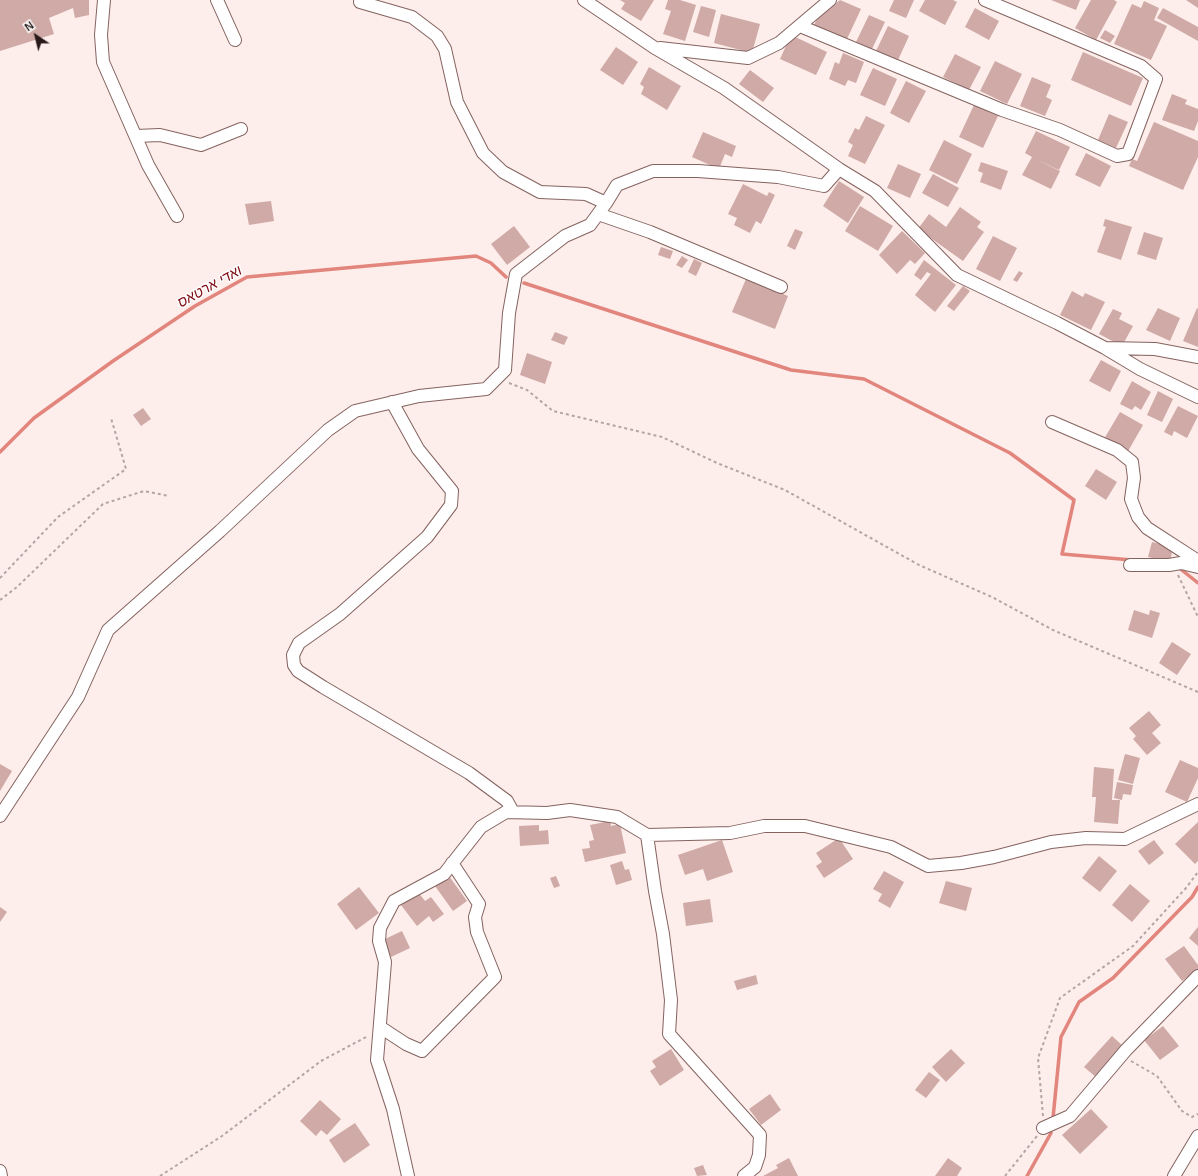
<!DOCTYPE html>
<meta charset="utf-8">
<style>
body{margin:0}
#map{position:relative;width:1198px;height:1176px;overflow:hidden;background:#fdedeb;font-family:Arial,sans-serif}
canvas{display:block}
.north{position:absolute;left:16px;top:16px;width:40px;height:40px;-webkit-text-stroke:3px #fefefe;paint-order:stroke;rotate:325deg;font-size:11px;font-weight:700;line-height:16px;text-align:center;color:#271a18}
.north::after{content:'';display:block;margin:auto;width:14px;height:18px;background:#271a18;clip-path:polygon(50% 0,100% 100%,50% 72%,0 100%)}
</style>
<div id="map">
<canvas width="1198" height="1176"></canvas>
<div class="north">N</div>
</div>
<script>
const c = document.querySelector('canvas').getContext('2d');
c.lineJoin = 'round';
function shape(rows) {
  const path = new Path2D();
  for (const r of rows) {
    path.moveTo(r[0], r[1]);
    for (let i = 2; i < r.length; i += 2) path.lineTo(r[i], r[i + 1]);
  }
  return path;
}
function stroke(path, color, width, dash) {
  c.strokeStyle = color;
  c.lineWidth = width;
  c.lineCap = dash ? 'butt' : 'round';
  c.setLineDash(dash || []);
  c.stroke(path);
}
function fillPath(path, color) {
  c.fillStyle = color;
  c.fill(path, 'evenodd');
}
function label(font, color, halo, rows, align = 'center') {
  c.font = font + ' Arial,"Noto Sans Hebrew",sans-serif';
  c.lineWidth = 3;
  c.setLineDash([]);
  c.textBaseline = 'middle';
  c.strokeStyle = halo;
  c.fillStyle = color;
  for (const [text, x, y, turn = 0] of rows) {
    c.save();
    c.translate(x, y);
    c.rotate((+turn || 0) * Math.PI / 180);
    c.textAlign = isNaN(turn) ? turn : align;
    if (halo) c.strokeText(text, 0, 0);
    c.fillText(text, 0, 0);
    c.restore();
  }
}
const stream = shape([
 [524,283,791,370,864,379,1010,453,1074,500,1062,554,1132,560],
 [0,452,34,418,113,361,195,306,247,277,476,256,491,263,506,277],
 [1178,567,1198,583],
 [1053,1118,1061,1037,1079,1002,1113,978,1192,897,1198,887],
 [1027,1176,1051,1133]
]);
const building = shape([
 [0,0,89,0,89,15,75,18,73,8,49,18,54,34,0,51],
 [620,0,654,0,641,21,621,9,625,3],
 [668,0,680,0,696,5,685,41,663,34,671,11,665,9],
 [840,0,861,9,847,39,814,25,818,17],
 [894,0,914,0,906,18,889,11],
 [925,0,953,0,957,2,945,25,919,11],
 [1051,0,1080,0,1076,10],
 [1091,0,1114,0,1117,2,1096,40,1075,28],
 [1186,0,1198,0,1198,8],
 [1144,1,1159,8,1154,20,1167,26,1151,60,1114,44,1132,4,1141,8],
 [701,6,716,10,709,37,693,32],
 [975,8,999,21,989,40,965,27],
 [1163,8,1198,27,1198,41,1157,18],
 [721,14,760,24,752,53,714,43],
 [869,15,885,22,872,49,856,42],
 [888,26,909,36,898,60,876,51],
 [1105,30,1115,36,1110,43,1100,38],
 [791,35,827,52,816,75,780,59],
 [616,47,638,62,623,85,600,70],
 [1083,52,1143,78,1131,106,1071,80],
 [843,53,864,62,856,83,848,80,845,86,829,79,835,62,839,64],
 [955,54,981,67,969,90,943,77],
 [995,61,1022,74,1007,104,980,91],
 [649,67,681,86,667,110,641,94,644,87,640,84],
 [873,68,897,79,885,106,860,95],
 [750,70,774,88,763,102,739,84],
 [1032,77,1051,85,1046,97,1052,100,1045,116,1020,106],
 [906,81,926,91,909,123,890,113],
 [1172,94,1187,100,1185,104,1198,109,1198,121,1194,131,1162,120],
 [974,105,998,116,983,148,959,137],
 [1109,114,1128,122,1116,148,1098,140],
 [866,116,885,125,865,164,848,156,853,145,848,142,855,128,859,130],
 [1154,122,1198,141,1198,157,1183,190,1129,166,1132,159,1137,161],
 [1036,131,1070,147,1059,170,1035,159,1060,171,1051,189,1022,175,1032,157,1025,153],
 [703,132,736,146,732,157,725,154,719,169,692,157],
 [944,140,972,154,957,184,929,170],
 [1086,153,1111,166,1100,187,1075,175],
 [981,162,1008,171,1001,190,980,182,983,173,978,171],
 [898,164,921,174,910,198,887,188],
 [933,174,959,188,948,207,922,193],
 [839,181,864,197,848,223,823,206],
 [743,184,767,196,769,192,775,195,761,224,756,221,750,233,734,225,737,218,728,214],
 [271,201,274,221,249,225,245,204],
 [860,206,893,226,878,251,845,231],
 [960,207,981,222,977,227,984,232,963,261,918,229,929,214,946,227],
 [1105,219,1132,227,1121,260,1097,252,1106,227,1103,226],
 [514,226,530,247,507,265,491,244],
 [795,229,803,232,795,250,787,246],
 [902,231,925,253,915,264,910,260,897,274,879,255],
 [1144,232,1163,238,1156,260,1137,254],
 [993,236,1017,248,1000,281,976,269],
 [661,247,673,251,670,259,658,255],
 [682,256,688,260,682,268,676,265],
 [694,259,702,263,696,276,688,272],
 [924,260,956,285,935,312,915,295,931,274,927,272,921,280,914,275],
 [1019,271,1023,273,1017,282,1013,280],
 [746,279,788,296,775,329,732,312],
 [963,286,970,291,954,311,947,306],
 [1072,291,1083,297,1085,293,1105,302,1091,330,1060,315],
 [1158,308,1180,318,1170,341,1146,330],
 [1197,308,1198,309,1198,347,1183,341],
 [1113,309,1122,313,1119,319,1133,326,1122,346,1099,334],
 [555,332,568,337,564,345,551,340],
 [527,353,552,362,545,384,520,375],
 [1101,360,1121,371,1110,392,1089,381],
 [1132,381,1151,392,1141,410,1135,406,1132,410,1120,404],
 [1158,391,1173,399,1162,422,1147,415],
 [1178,406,1198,416,1187,438,1174,431,1172,436,1164,432],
 [143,408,151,419,141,426,133,415],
 [1120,412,1143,425,1127,453,1104,439],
 [1096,469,1117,482,1106,500,1085,486],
 [1152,542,1173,547,1170,562,1148,557],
 [1134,610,1149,615,1150,610,1160,613,1152,638,1128,630],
 [1172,642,1191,654,1177,675,1159,663],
 [1149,711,1161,725,1152,733,1161,743,1147,755,1133,739,1136,736,1129,728],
 [1125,754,1140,758,1133,784,1118,780],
 [1180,760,1198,768,1198,778,1187,802,1165,792],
 [0,764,12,771,0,791],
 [1094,767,1114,769,1112,800,1120,800,1118,824,1094,822,1096,797,1092,797],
 [1117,782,1133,785,1131,795,1123,794,1122,800,1114,798],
 [610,821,611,826,620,824,626,853,585,862,582,849,590,848,589,841,594,840,590,825],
 [1198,822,1198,861,1195,864,1175,844],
 [539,825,539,831,548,830,549,844,520,846,519,826],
 [839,838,853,859,824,878,816,866,822,862,816,853],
 [722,840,733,872,707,881,703,869,685,875,678,855],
 [1154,840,1164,853,1149,865,1138,851],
 [1099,856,1117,871,1100,892,1082,878],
 [622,861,625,870,629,869,632,880,616,885,610,865],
 [884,871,904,882,890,908,878,901,882,894,873,889],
 [449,876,467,901,453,911,435,886],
 [556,876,560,886,554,888,550,878],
 [946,881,972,888,966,911,939,903],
 [1130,884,1150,901,1132,922,1112,905],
 [359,887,379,913,356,930,337,904],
 [418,892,425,901,431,897,444,914,433,922,429,916,417,926,401,905],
 [710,899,713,922,686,926,683,903],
 [0,907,7,912,0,922],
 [1198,927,1198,946,1189,938],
 [402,931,410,948,391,957,383,940],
 [1184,946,1198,965,1198,969,1182,981,1165,959],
 [756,975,758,984,737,990,734,981],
 [1163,1026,1179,1046,1160,1060,1144,1040],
 [1112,1036,1124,1047,1097,1078,1084,1067],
 [671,1049,684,1070,660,1086,650,1071,656,1067,652,1061],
 [951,1049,965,1063,946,1082,932,1067],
 [929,1072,940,1080,926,1098,915,1090],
 [770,1094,781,1110,761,1125,749,1109],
 [320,1100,341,1119,327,1135,321,1130,316,1136,300,1121],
 [1091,1109,1108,1127,1080,1154,1062,1135],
 [355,1123,370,1145,344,1163,329,1140],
 [789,1158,798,1176,763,1176,778,1168,776,1165],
 [948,1158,962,1168,957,1176,935,1176],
 [703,1165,707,1175,697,1176,694,1168]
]);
const path = shape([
 [509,383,527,390,553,411,662,437,717,463,785,490,919,565,992,597,1053,630,1198,692],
 [1178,575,1198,617],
 [0,578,58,517,126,469,111,418],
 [0,600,17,587,103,504,144,491,169,496],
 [1131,1061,1157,1076,1182,1111,1192,1117,1198,1114],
 [1043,1116,1038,1058,1060,998,1133,946,1186,888,1198,872],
 [160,1176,222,1136,321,1061,368,1036],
 [1005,1176,1037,1136]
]);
const minor = shape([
 [104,0,101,35,103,62,148,165,177,216],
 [217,0,235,40],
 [584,0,655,48,724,88,839,169,875,191,957,275,1057,323,1105,348,1140,369,1198,397],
 [360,2,412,17,437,36,445,49,457,102,483,153,503,172,540,192,586,194,606,203],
 [800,26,1002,110,1060,130,1117,156,1128,154,1156,79,1141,66,985,0],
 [660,48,748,58,779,43,830,0],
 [136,136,160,135,201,145,241,129],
 [598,214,650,232,781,287],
 [1106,348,1155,349,1198,357],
 [392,402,418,449,452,491,451,505,427,537,340,614,299,643,293,655,294,665,298,671,323,687,469,773,507,801,513,812],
 [1052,422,1117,450,1132,462,1134,478,1131,499,1138,517,1147,528,1198,561],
 [1130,565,1169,565,1181,563,1198,567],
 [0,816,78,697,108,630,220,531,328,430,355,411,419,396,486,389,505,370,509,313,516,274,565,236,590,225,606,203,617,185,653,171,698,171,778,177,824,186,839,169],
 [647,835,655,891,663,934,671,1000,669,1034,760,1135,759,1155,755,1167,744,1176],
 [380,1027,406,1044,422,1051,495,977,477,932,475,917,479,904,452,863],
 [1043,1128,1070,1116,1126,1050,1198,976],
 [0,1171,1,1176],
 [408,1176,393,1109,377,1060,385,962,379,941,380,928,394,901,444,874,481,827,506,812,547,813,570,810,617,817,647,835,730,833,764,826,805,826,891,847,928,866,961,863,994,857,1051,842,1086,838,1125,839,1198,804],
 [1174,1176,1198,1136]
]);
const waterNames = [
 ["ואדי ארטאס",210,287,-29]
];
stroke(stream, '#e2857c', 3.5);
fillPath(building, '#cfaaa6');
stroke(minor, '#84635f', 14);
stroke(path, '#b4a5a3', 2, [3, 3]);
stroke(minor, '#fff', 12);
label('italic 14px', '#7d090f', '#fefefe', waterNames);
</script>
